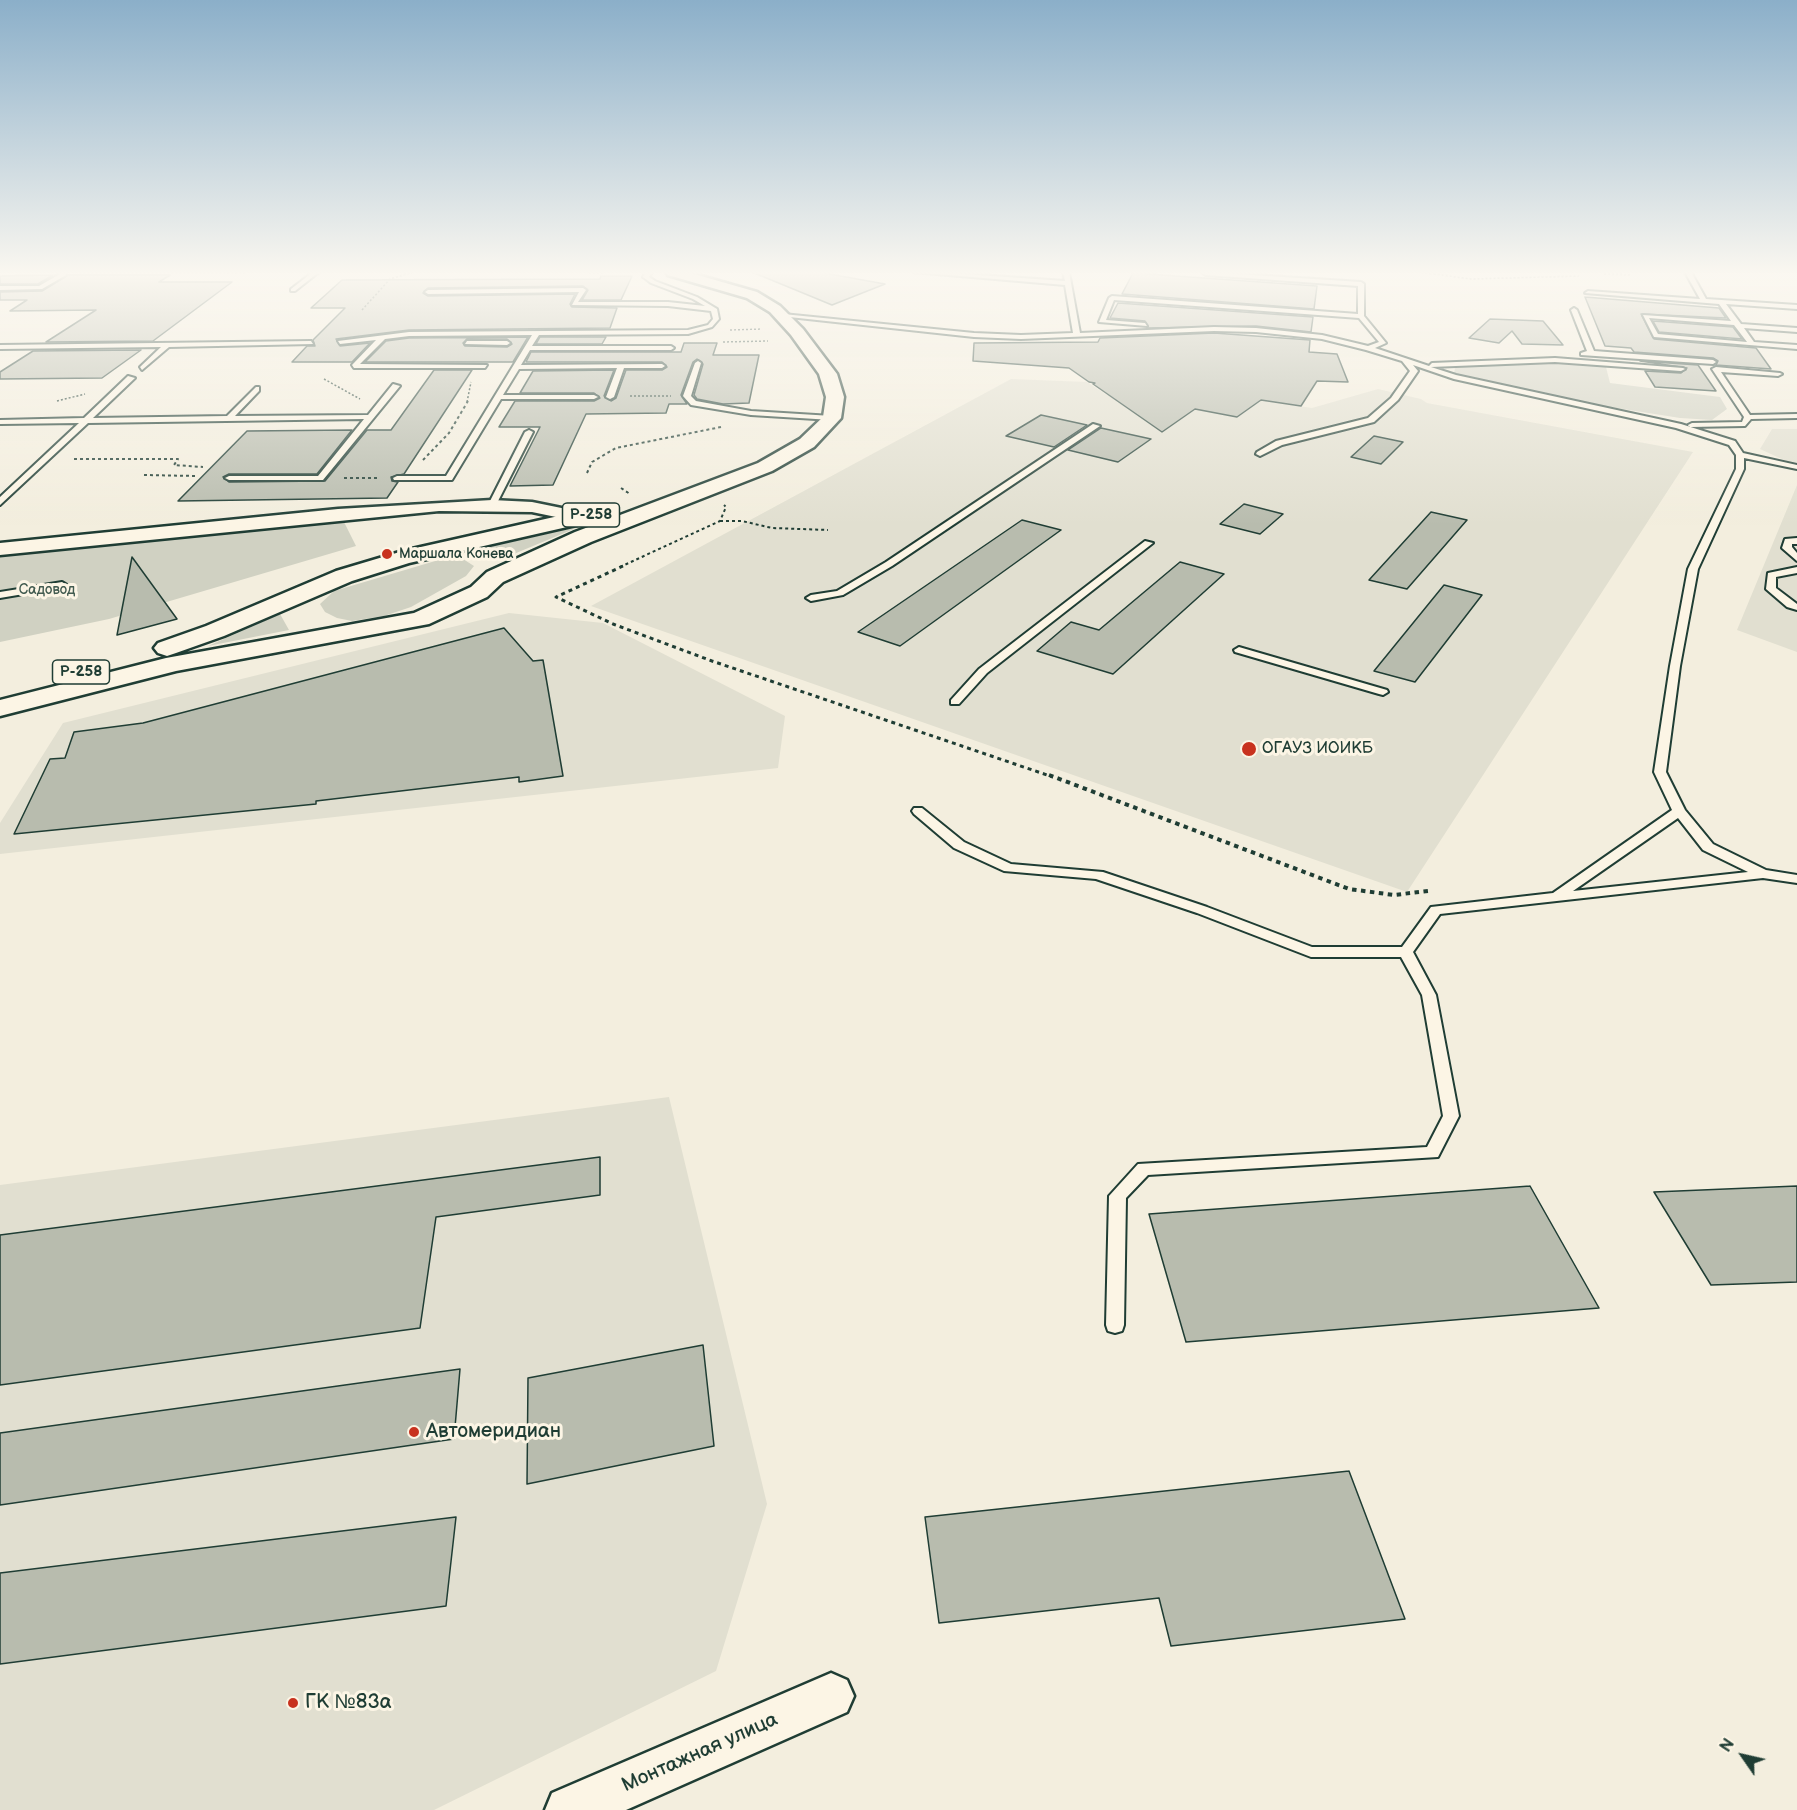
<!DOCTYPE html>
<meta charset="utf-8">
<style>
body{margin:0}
#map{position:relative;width:1797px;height:1810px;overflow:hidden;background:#f3eede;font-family:"Balsamiq Sans",sans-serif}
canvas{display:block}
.north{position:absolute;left:1713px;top:1726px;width:60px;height:60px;-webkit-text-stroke:4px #fcf5e5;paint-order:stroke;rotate:304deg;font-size:16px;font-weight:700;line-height:24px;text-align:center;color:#1f3d34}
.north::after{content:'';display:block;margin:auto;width:21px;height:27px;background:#1f3d34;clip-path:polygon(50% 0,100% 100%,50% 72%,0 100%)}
</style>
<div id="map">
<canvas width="1797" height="1810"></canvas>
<div class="north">N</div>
</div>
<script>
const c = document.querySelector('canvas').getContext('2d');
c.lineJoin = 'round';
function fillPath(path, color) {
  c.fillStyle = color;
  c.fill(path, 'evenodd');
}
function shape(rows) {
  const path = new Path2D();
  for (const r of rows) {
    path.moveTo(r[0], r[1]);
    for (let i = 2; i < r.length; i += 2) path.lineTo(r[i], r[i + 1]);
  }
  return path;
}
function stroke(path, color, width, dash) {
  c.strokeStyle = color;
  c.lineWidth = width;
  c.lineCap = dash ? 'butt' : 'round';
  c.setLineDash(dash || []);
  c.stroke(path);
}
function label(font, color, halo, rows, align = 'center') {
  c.font = font + ' "Balsamiq Sans",sans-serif';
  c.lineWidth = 6;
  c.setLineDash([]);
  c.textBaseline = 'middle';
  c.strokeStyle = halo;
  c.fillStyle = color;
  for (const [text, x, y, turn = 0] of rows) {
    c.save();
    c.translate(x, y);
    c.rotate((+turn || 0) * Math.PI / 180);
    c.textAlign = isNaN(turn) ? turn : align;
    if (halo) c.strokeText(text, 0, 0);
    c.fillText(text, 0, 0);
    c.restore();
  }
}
const built = shape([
 [1011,379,1087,382,1107,395,1186,389,1312,408,1378,389,1421,399,1427,403,1693,452,1407,892,591,606],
 [1772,429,1797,429,1797,466,1760,449],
 [1797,485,1797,652,1737,630],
 [509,613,603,623,785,716,778,768,0,854,0,823,63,723],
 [669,1097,767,1504,716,1671,434,1810,0,1810,0,1185]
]);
const green = shape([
 [1554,361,1606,367,1610,383,1720,397,1727,409,1712,420,1680,418,1591,404,1454,375,1455,367],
 [342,518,356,546,109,619,0,642,0,554],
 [581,526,509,556,489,547],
 [442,559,463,559,474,566,466,576,411,607,384,616,352,621,337,618,325,612,320,604,334,591],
 [280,614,289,630,208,646]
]);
const building = shape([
 [752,272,818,272,885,284,832,305,752,272],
 [1133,273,1317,286,1314,309,1122,294,1133,273],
 [53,275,38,284,0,284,0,276,53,275],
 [68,275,170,275,159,282,232,282,153,341,46,342,96,310,10,311,27,300,0,300,0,292,42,291,68,275],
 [601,276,632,276,621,300,582,300,588,290,583,286,428,288,423,293,428,296,575,294,570,304,572,307,617,308,610,328,409,330,336,339,340,346,370,343,352,362,292,362,307,346,315,346,313,340,345,308,311,308,342,280,600,279,601,276],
 [1585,297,1719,308,1726,318,1641,314,1654,339,1756,348,1771,369,1716,365,1718,361,1713,358,1634,352,1631,348,1605,346,1585,297],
 [1118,303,1313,317,1311,332,1256,326,1148,328,1145,321,1110,318,1118,303],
 [1490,319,1543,321,1563,345,1522,344,1512,331,1499,343,1469,338,1490,319],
 [1653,321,1733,327,1742,339,1659,332,1653,321],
 [1214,333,1310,340,1309,352,1337,354,1348,382,1317,381,1301,406,1261,400,1237,417,1195,409,1162,432,1093,384,1095,383,1089,382,1069,368,973,361,974,343,1098,342,1100,338,1214,333],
 [528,337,513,362,365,362,386,341,409,338,528,337],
 [467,339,507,339,512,344,507,347,465,346,463,343,467,339],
 [540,337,606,337,602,344,536,344,540,337],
 [684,343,717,343,713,355,759,355,749,403,723,404,697,399,694,395,703,364,697,359,693,362,681,395,687,404,669,404,666,413,586,414,553,485,510,486,540,427,499,427,515,401,594,401,600,398,594,393,520,393,533,371,614,370,604,396,611,401,616,398,626,370,662,370,667,367,662,362,526,362,531,352,681,352,684,343],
 [141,350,102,378,0,379,0,372,33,351,141,350],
 [1640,361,1698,365,1716,391,1655,387,1645,371,1681,373,1687,368,1640,361],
 [434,370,472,370,404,474,391,477,392,481,398,482,387,498,178,501,247,431,352,430,317,474,229,474,223,477,229,482,325,481,367,430,391,430,434,370],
 [1041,415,1087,425,1054,447,1006,436,1041,415],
 [1101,428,1151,439,1118,462,1068,450,1101,428],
 [1374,436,1403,442,1381,464,1351,457,1374,436],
 [1244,504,1283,514,1260,534,1220,524,1244,504],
 [1431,512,1467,520,1407,589,1369,580,1431,512],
 [1022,520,1061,530,900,646,858,632,1022,520],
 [132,557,177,619,117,635,132,557],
 [1180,562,1224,574,1113,674,1037,651,1071,622,1099,630,1180,562],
 [1444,585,1482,595,1415,682,1374,671,1444,585],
 [504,628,533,661,543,660,563,776,519,782,519,777,316,801,316,804,14,834,50,759,65,758,74,732,143,723,504,628],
 [600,1157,600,1195,436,1217,420,1328,0,1385,0,1235,600,1157],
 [1530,1186,1599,1308,1186,1342,1149,1214,1530,1186],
 [1797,1186,1797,1282,1711,1285,1654,1192,1797,1186],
 [703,1345,714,1446,527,1484,528,1378,703,1345],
 [460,1369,454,1439,0,1505,0,1433,460,1369],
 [1349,1471,1405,1619,1171,1646,1159,1598,939,1623,925,1517,1349,1471],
 [456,1517,446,1606,0,1664,0,1573,456,1517]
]);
const pathFar3 = shape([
 [1418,272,1472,279,1579,276],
 [589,273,614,272],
 [79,274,285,272],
 [1604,274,1630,275],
 [362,310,390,279,413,272],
 [730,330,762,329],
 [723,342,768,341],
 [324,379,360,399],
 [630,396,671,396],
 [57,401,85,394],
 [467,402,471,382]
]);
const pathFar2 = shape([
 [74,459,178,459,174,465,203,467],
 [423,460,449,433,468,401],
 [587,473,592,462,616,448,721,427],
 [144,475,196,476],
 [344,478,379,478],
 [621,488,630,494],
 [720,521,742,521,772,528,828,530],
 [620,567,720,521,726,507,724,505]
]);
const pathFar1 = shape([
 [623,566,556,597,613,624,712,661,1053,777]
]);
const path = shape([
 [1049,775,1349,889,1394,895,1428,891]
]);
const service = shape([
 [59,272,65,272,66,275,42,289,0,290,0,286,39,286,60,274,59,272],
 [313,272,319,272,295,291,291,291,291,289,313,272],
 [646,272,652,272,649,277,655,281,697,297,717,309,719,319,712,327,688,334,539,335,532,346,671,346,674,348,671,350,530,350,521,365,662,364,665,366,662,368,624,368,614,397,610,399,606,397,617,368,519,369,503,395,594,395,598,397,594,399,501,399,452,480,394,480,393,478,397,476,446,476,532,335,409,336,385,339,360,364,487,365,485,368,354,368,352,365,376,340,340,344,338,341,409,332,688,330,708,325,713,319,711,311,668,306,572,305,579,292,428,294,425,292,428,290,583,288,586,290,578,302,668,302,705,306,693,299,651,283,643,277,646,272],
 [914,272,934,272,1065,281,1063,272,1069,272,1080,333,1214,327,1256,328,1322,335,1368,346,1379,342,1359,318,1114,300,1106,320,1145,323,1147,326,1099,322,1109,298,1112,296,1358,314,1358,286,1206,275,1203,273,1205,272,1361,282,1364,284,1364,316,1386,343,1375,348,1429,366,1432,363,1555,358,1683,368,1685,369,1681,371,1555,362,1431,367,1456,375,1681,424,1735,441,1743,453,1797,465,1797,469,1744,458,1744,469,1698,569,1680,666,1666,772,1685,810,1713,844,1766,870,1797,875,1797,883,1763,878,1440,914,1413,952,1436,995,1459,1116,1438,1157,1148,1175,1126,1198,1124,1325,1122,1331,1115,1333,1108,1331,1106,1325,1109,1196,1138,1164,1427,1147,1443,1116,1422,995,1401,957,1311,957,1197,913,1096,879,1004,871,954,848,914,814,912,811,914,808,922,808,964,842,1011,864,1103,872,1207,907,1312,947,1402,947,1431,907,1553,893,1672,810,1654,772,1670,666,1688,569,1736,469,1736,455,1729,445,1676,428,1454,379,1413,365,1418,371,1398,400,1374,422,1282,445,1260,456,1256,454,1257,452,1276,441,1368,418,1391,398,1410,371,1402,361,1366,350,1322,339,1256,332,1214,331,1021,339,974,337,780,316,783,314,974,333,1021,335,1073,333,1065,285,914,272],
 [1678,818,1703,850,1748,872,1573,891,1678,818],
 [1685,272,1691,272,1706,299,1797,305,1797,309,1726,304,1741,324,1797,328,1797,332,1744,328,1754,342,1797,345,1797,349,1654,337,1643,315,1731,321,1719,304,1585,293,1588,291,1700,299,1685,272],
 [1649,318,1734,325,1747,342,1658,334,1649,318],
 [1574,308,1577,310,1594,351,1713,360,1716,362,1713,364,1581,355,1581,353,1587,351,1571,310,1574,308],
 [311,341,313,344,169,347,142,370,140,367,161,347,0,349,0,345,311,341],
 [467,341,507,341,510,343,507,345,465,344,467,341],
 [698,361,701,363,691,396,696,401,751,411,832,416,836,418,832,420,751,415,691,405,683,396,695,363,698,361],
 [1716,367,1780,373,1782,374,1778,376,1721,372,1750,415,1797,414,1797,418,1751,419,1745,426,1689,427,1688,425,1692,423,1742,422,1744,417,1712,369,1716,367],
 [128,376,135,378,93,418,227,416,256,387,259,387,259,391,235,416,368,415,393,384,400,386,323,480,229,480,225,478,229,476,318,476,364,419,88,423,0,505,0,497,79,423,0,424,0,420,84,418,128,376],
 [1093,424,1100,426,892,566,843,595,811,601,806,598,811,595,837,591,886,562,1093,424],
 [529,430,533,432,496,505,489,507,488,505,525,432,529,430],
 [1797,538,1797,544,1792,544,1792,547,1797,553,1797,561,1782,548,1785,539,1797,538],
 [1145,541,1153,543,987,673,959,704,951,704,951,700,979,669,1145,541],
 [1797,567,1797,573,1776,577,1776,588,1797,604,1797,610,1787,607,1766,589,1768,573,1797,567],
 [62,582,67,585,65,587,0,598,0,592,62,582],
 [1239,647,1387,690,1388,692,1383,695,1379,694,1235,652,1234,650,1239,647]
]);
const minor = shape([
 [492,500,532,502,586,513,589,517,580,522,532,512,439,511,0,555,0,543,338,509,492,500],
 [831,1673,847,1680,854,1696,847,1712,626,1810,545,1810,552,1793,831,1673]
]);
const primary = shape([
 [666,272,687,272,757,292,780,306,803,329,837,374,844,397,841,418,814,447,772,471,591,542,503,582,487,597,429,624,176,671,0,716,0,700,166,658,414,613,471,587,487,572,575,532,758,463,800,439,823,417,826,397,819,374,791,335,770,312,747,298,668,275,666,272],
 [603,506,611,507,614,512,611,517,409,563,352,581,224,636,176,653,167,656,158,653,154,648,158,643,206,626,336,571,403,551,603,506]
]);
const markers = [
 [387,554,6,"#c8321e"],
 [1249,749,8,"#c8321e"],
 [414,1432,6,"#c8321e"],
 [293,1703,6,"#c8321e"]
];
const farPoinames = [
 ["Маршала Конева",399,554]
];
const farParknames = [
 ["Садовод",47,590]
];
const shields = [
 [591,515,57],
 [81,672,57]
];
const shieldNames = [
 ["Р-258",591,515],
 ["Р-258",81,672]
];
const poiNames = [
 ["ОГАУЗ ИОИКБ",1262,749]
];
const nearPoinames = [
 ["Автомеридиан",426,1432],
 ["ГК №83а",305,1703]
];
const nearStreetnames = [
 ["Монтажная улица",700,1753,-24]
];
fillPath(built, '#e1dfd0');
fillPath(green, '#d0d1c2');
fillPath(building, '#b8bcae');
stroke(building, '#1f3d34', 1.5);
stroke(service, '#1f3d34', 4);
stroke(minor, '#1f3d34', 5);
stroke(primary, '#1f3d34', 5);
stroke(pathFar3, '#1f3d34', 1.5, [2, 2]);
stroke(pathFar2, '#1f3d34', 2, [3, 3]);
stroke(pathFar1, '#1f3d34', 3, [4, 4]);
stroke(path, '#1f3d34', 4, [4.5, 4.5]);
fillPath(service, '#fcf5e5');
fillPath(minor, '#fcf5e5');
fillPath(primary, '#fcf5e5');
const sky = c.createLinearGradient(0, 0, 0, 525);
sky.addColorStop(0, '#8bafc9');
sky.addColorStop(0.52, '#faf7f0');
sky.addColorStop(1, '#faf7f000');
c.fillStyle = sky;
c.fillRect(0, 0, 1797, 525);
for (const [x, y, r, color] of markers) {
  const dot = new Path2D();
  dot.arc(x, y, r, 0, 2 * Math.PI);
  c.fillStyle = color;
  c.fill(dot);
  stroke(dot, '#fcf5e5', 2);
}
label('14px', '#1f3d34', '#fcf5e5', farPoinames, 'left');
label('14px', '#425b50', '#fcf5e5', farParknames);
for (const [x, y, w] of shields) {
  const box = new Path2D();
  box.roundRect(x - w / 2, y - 12, w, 24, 4.5);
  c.fillStyle = '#fcf5e5';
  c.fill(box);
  stroke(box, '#1f3d34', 1.5);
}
label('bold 15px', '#1f3d34', null, shieldNames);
label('16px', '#1f3d34', '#fcf5e5', poiNames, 'left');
label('20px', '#1f3d34', '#fcf5e5', nearPoinames, 'left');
label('20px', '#1f3d34', '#fcf5e5', nearStreetnames);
</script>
